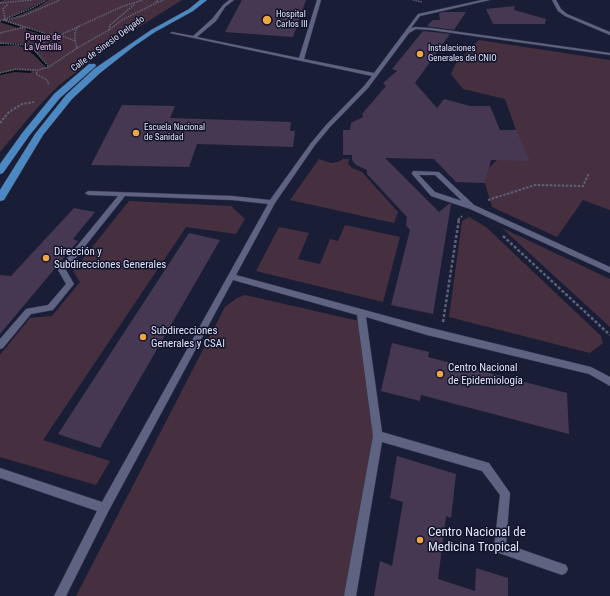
<!DOCTYPE html>
<meta charset="utf-8">
<style>
body{margin:0}
canvas{display:block;background:#1a1d36}
</style>
<canvas width="610" height="596"></canvas>
<script>
const c = document.querySelector('canvas').getContext('2d');
c.lineJoin = 'round';
function fillPath(path, color) {
  c.fillStyle = color;
  c.fill(path, 'evenodd');
}
function shape(rows) {
  const path = new Path2D();
  for (const r of rows) {
    path.moveTo(r[0], r[1]);
    for (let i = 2; i < r.length; i += 2) path.lineTo(r[i], r[i + 1]);
  }
  return path;
}
function stroke(path, color, width, dash) {
  c.strokeStyle = color;
  c.lineWidth = width;
  c.lineCap = dash ? 'butt' : 'round';
  c.setLineDash(dash || []);
  c.stroke(path);
}
function label(font, color, halo, rows, align = 'center') {
  c.font = font + ' "Roboto Condensed",sans-serif';
  c.lineWidth = 3;
  c.setLineDash([]);
  c.textBaseline = 'middle';
  c.strokeStyle = halo;
  c.fillStyle = color;
  for (const [text, x, y, turn = 0] of rows) {
    c.save();
    c.translate(x, y);
    c.rotate((+turn || 0) * Math.PI / 180);
    c.textAlign = isNaN(turn) ? turn : align;
    if (halo) c.strokeText(text, 0, 0);
    c.fillText(text, 0, 0);
    c.restore();
  }
}
const green = shape([
 [4,0,182,0,118,40,58,86,38,107,0,152,0,2],
 [479,40,610,60,610,210,583,200,557,237,492,207,485,183,489,168,497,160,516,130,505,99,463,89,451,74,456,63],
 [319,159,331,163,338,162,343,159,349,159,348,164,352,168,362,172,398,212,394,223,290,200],
 [129,201,231,206,245,219,236,234,186,227,43,440,110,461,96,485,0,457,0,355,30,318,52,316,80,282,73,271],
 [469,217,486,227,601,336,603,343,590,353,449,317,462,221],
 [345,225,400,237,383,302,256,271,279,227,309,233,298,259,320,264,330,239,338,241],
 [502,228,610,279,610,327],
 [245,295,359,321,378,436,350,596,76,596,225,307,237,298]
]);
const stream = shape([
 [45,0,48,0,38,7,8,20,6,19,36,5,45,0],
 [0,20,2,20,21,27,18,28,0,22,0,20],
 [27,28,39,31,45,35,41,45,38,44,42,36,37,33,26,30,26,28,27,28],
 [17,43,25,45,35,52,48,65,48,67,46,67,33,54,23,47,17,45,0,46,0,44,17,43],
 [15,70,30,71,32,72,30,73,15,72,0,75,0,73,15,70]
]);
const building = shape([
 [242,0,306,0,293,37,225,32],
 [515,6,514,10,546,19,545,24,493,24,486,9],
 [444,12,466,12,454,30,427,26,433,20,440,20,439,13],
 [423,31,450,34,415,83,437,108,444,99,470,106,490,106,500,130,516,130,530,161,491,160,485,183,456,182,434,159,385,158,439,212,449,204,451,204,433,314,391,305,410,230,406,225,407,217,367,174,367,170,356,165,352,160,352,155,343,155,343,130,350,130,351,123,363,117,362,114,386,86,383,83,397,71,392,69],
 [122,105,175,106,170,118,291,122,290,131,295,131,293,147,197,144,189,167,91,165],
 [74,208,95,212,73,239,78,241,0,334,0,275,11,276],
 [189,233,220,240,100,448,58,434],
 [392,343,429,352,428,357,567,393,569,434,421,395,420,401,381,391],
 [397,456,456,474,451,518,446,516,438,579,475,591,476,568,508,578,508,596,374,596,380,561,392,566,403,502,390,498]
]);
const pathFar2 = shape([
 [413,0,422,2],
 [0,3,32,0],
 [155,3,164,0],
 [5,19,3,9,8,4],
 [3,20,47,34,60,35],
 [4,20,23,16,60,0],
 [0,21,32,8,46,0],
 [109,30,110,25,135,4],
 [0,33,25,27],
 [47,34,44,44,37,53,49,67],
 [75,41,75,31,79,26],
 [0,43,27,45,37,53],
 [77,48,109,30,122,20,154,4,158,0],
 [38,70,36,74,47,80,49,85],
 [0,73,16,69,38,70,49,67,77,48,75,41,60,35,121,7,143,0]
]);
const pathFar1 = shape([
 [0,123,9,112,22,104,34,102],
 [488,200,535,185,583,186,589,173],
 [458,220,462,216]
]);
const path = shape([
 [503,236,610,335],
 [443,322,459,219]
]);
const lane = shape([
 [229,0,234,0,225,7,216,21,197,37,299,58,317,0,321,0,304,59,374,73,418,14,482,0,490,0,420,16,411,28,415,27,431,28,610,53,610,55,431,30,416,29,409,33,368,88,330,127,315,145,275,203,236,275,427,327,591,367,610,377,610,386,589,374,427,335,366,317,382,432,489,463,510,493,506,544,566,565,568,569,566,573,562,575,496,552,494,548,500,495,482,471,382,442,356,596,344,596,373,436,357,315,233,280,108,512,66,596,54,596,97,511,0,478,0,468,102,502,268,204,232,200,125,196,66,270,74,284,53,310,31,314,3,348,0,349,0,339,26,309,48,305,66,284,58,270,59,268,118,196,88,195,85,193,88,191,232,196,270,200,311,143,326,125,364,86,372,76,170,33,172,32,193,36,212,19,223,5,229,0],
 [552,0,556,0,561,9,567,14,610,32,610,35,565,16,558,11,552,0],
 [414,171,439,172,474,205,610,267,610,273,470,209,431,196,412,174,412,172,414,171],
 [419,175,435,175,462,201,435,192,419,175]
]);
const primary = shape([
 [200,0,207,0,193,11,155,32,133,47,100,73,72,99,43,135,4,200,0,201,0,190,35,134,66,95,94,69,129,45,151,30,189,9,200,0],
 [89,64,95,64,96,66,60,98,29,136,3,173,0,174,0,164,23,132,54,94,89,64]
]);
const markers = [
 [267,20,5,"#f0a63e"],
 [420,54,4,"#f0a63e"],
 [136,133,4,"#f0a63e"],
 [46,258,4,"#f0a63e"],
 [143,337,4,"#f0a63e"],
 [440,374,4,"#f0a63e"],
 [420,540,4,"#f0a63e"]
];
const farPoinames = [
 ["Hospital",276,15],
 ["Carlos III",276,25],
 ["Instalaciones",428,49],
 ["Generales del CNIO",428,59],
 ["Escuela Nacional",144,128],
 ["de Sanidad",144,138]
];
const farParknames = [
 ["Parque de",43,38],
 ["La Ventilla",43,48]
];
const farStreetnames = [
 ["Calle de Sinesio Delgado",108,44,-36]
];
const poiNames = [
 ["Dirección y",54,252],
 ["Subdirecciones Generales",54,265],
 ["Subdirecciones",151,331],
 ["Generales y CSAI",151,344],
 ["Centro Nacional",448,368],
 ["de Epidemiología",448,381]
];
const nearPoinames = [
 ["Centro Nacional de",428,533],
 ["Medicina Tropical",428,548]
];
fillPath(green, '#46303f');
fillPath(stream, '#00141a');
fillPath(building, '#463853');
stroke(lane, '#36374d', 1);
stroke(primary, '#36374d', 1);
stroke(pathFar2, '#5e6178', 1.5, [1.5, 1]);
stroke(pathFar1, '#5e6178', 2, [2.5, 1.5]);
stroke(path, '#5e6178', 2.5, [3, 2]);
fillPath(lane, '#5e6381');
fillPath(primary, '#4c88c1');
for (const [x, y, r, color] of markers) {
  const dot = new Path2D();
  dot.arc(x, y, r, 0, 2 * Math.PI);
  c.fillStyle = color;
  c.fill(dot);
  stroke(dot, '#11132c', 1.5);
}
label('9px', '#e2e5f7', '#11132c', farPoinames, 'left');
label('9px', '#f6c2e5', '#11132c', farParknames);
label('9px', '#e2e5f7', '#11132c', farStreetnames);
label('11px', '#e2e5f7', '#11132c', poiNames, 'left');
label('13px', '#e2e5f7', '#11132c', nearPoinames, 'left');
</script>
